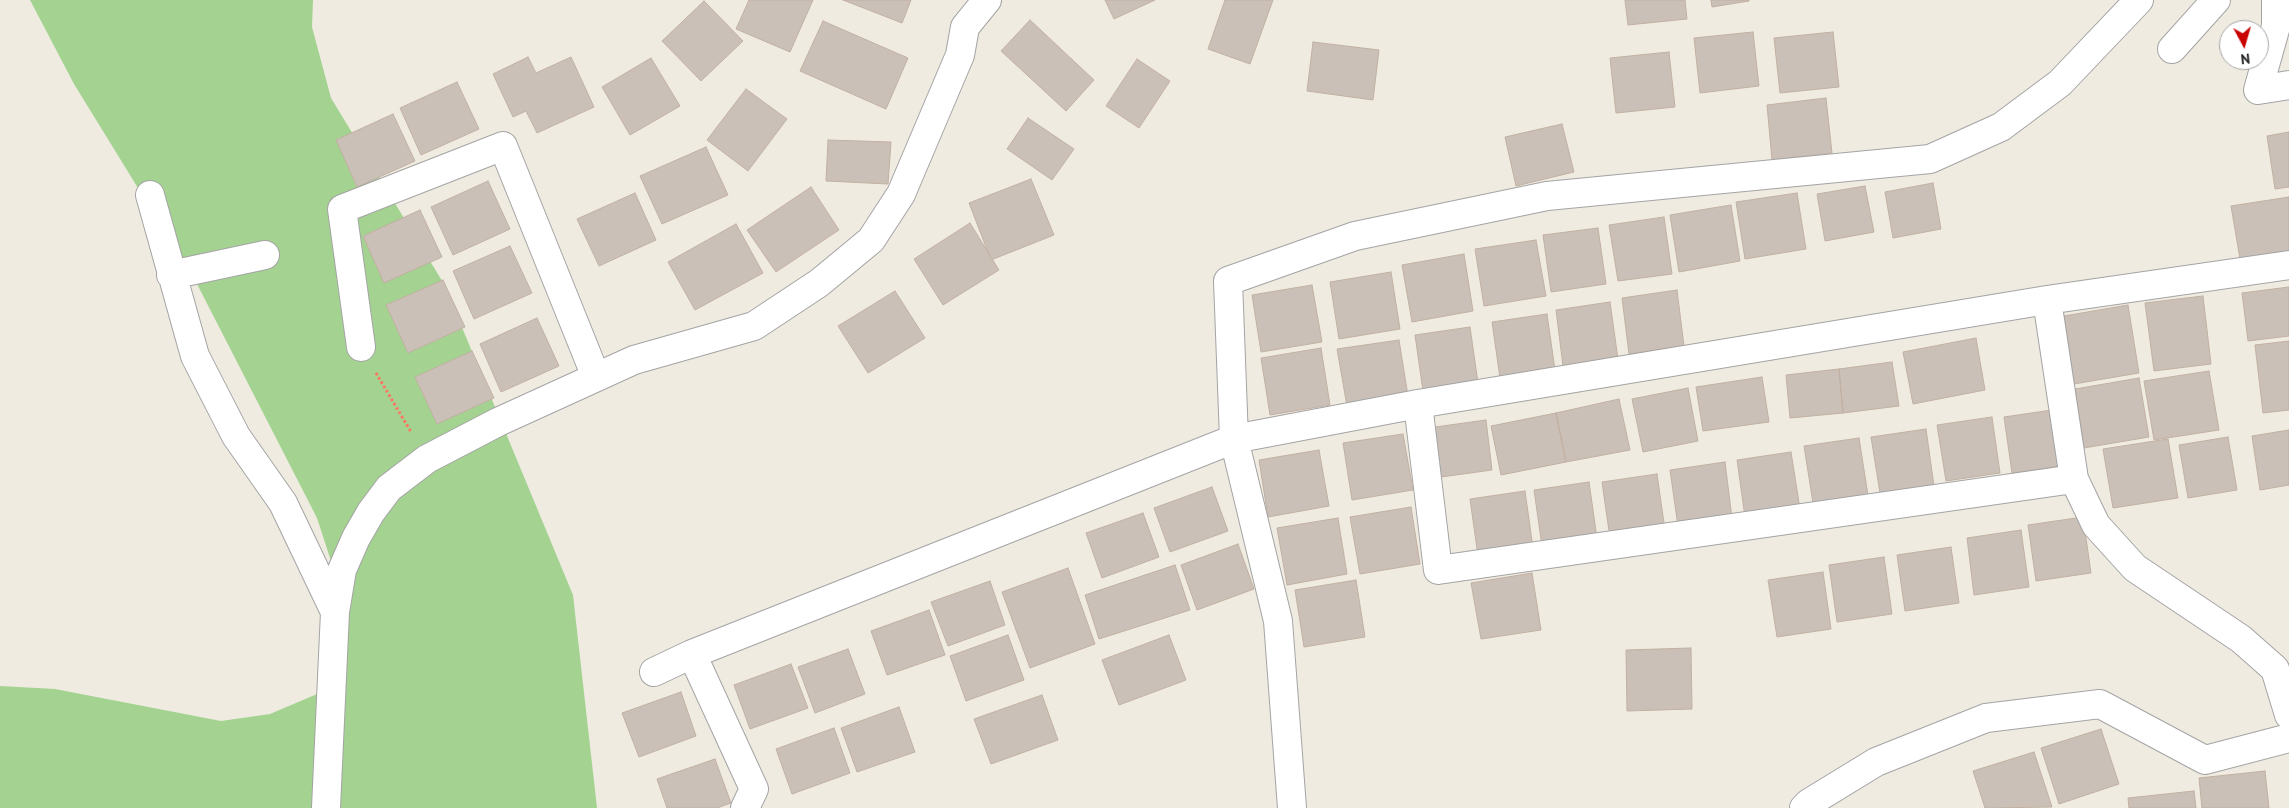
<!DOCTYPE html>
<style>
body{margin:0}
#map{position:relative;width:2289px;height:808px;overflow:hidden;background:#efebe1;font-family:"PT Sans",sans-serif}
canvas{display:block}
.north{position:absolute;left:2219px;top:20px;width:50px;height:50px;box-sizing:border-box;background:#fff;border:1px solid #a5a5a5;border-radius:50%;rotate:174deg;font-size:14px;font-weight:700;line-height:20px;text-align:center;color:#1d1d1d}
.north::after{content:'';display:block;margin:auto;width:18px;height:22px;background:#c90200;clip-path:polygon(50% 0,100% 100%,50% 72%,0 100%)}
</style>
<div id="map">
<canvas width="2289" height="808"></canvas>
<div class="north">N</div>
</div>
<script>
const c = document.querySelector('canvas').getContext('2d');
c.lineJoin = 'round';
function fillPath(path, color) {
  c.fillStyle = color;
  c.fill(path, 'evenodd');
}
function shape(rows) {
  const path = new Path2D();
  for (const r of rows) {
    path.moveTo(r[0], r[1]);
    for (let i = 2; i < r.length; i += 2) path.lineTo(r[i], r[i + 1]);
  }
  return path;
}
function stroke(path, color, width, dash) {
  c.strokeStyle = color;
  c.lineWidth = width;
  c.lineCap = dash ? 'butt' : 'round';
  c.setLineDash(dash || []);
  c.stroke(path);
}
const forest = shape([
 [30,0,313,0,312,27,331,98,444,284,573,595,597,808,0,808,0,686,55,689,221,721,270,714,317,694,337,654,343,598,317,518,197,284,74,84]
]);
const building = shape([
 [749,0,813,0,790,52,736,29,749,0],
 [843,0,911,0,902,23,843,0],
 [1105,0,1155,0,1114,19,1105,0],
 [1225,0,1273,0,1250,64,1208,49,1225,0],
 [1625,0,1685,0,1687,19,1628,25,1625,0],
 [1711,0,1749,0,1749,1,1712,7,1711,0],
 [704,1,743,41,701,81,662,41,704,1],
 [1030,20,1094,80,1066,111,1001,51,1030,20],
 [823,21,908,58,886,109,800,71,823,21],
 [1753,32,1759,86,1700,93,1694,38,1753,32],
 [1833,32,1839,87,1780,93,1774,38,1833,32],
 [1313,42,1379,50,1373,100,1307,91,1313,42],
 [1669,52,1675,107,1616,113,1610,58,1669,52],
 [528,57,536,73,571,57,594,107,537,133,526,111,513,117,493,74,528,57],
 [651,58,680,106,630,135,602,87,651,58],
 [1137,59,1170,81,1139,128,1106,106,1137,59],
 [457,82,479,129,421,155,400,108,457,82],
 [746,89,787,119,748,171,707,140,746,89],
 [1826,98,1832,153,1772,160,1767,105,1826,98],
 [393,114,415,161,357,187,336,140,393,114],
 [1028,118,1074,149,1052,180,1007,149,1028,118],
 [1562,124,1574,172,1516,186,1505,137,1562,124],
 [2289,132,2289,187,2275,189,2267,136,2289,132],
 [828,140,891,142,888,184,826,181,828,140],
 [706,147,728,195,662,224,640,176,706,147],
 [1031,179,1054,235,991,260,969,203,1031,179],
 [488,181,510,229,453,255,431,207,488,181],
 [1933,183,1941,229,1893,238,1885,192,1933,183],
 [1865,186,1874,232,1825,241,1817,194,1865,186],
 [811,187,839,230,776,272,747,230,811,187],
 [635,193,656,240,599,266,577,219,635,193],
 [1797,193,1806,249,1745,259,1736,202,1797,193],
 [2289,197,2289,251,2240,259,2231,206,2289,197],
 [1731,205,1740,261,1679,272,1670,215,1731,205],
 [420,210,442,257,384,283,363,236,420,210],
 [1664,217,1672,274,1618,281,1609,225,1664,217],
 [970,223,999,270,943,305,914,259,970,223],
 [736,224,763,273,695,310,668,262,736,224],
 [1598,228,1606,284,1551,292,1543,235,1598,228],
 [1536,240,1546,296,1484,306,1475,249,1536,240],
 [510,246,532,293,474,319,453,271,510,246],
 [1464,254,1473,311,1412,322,1402,265,1464,254],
 [1391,272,1400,329,1339,339,1330,282,1391,272],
 [443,280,465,327,408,353,386,305,443,280],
 [1312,285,1322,342,1261,352,1252,295,1312,285],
 [2289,287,2289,336,2248,341,2242,293,2289,287],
 [1677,290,1684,346,1629,354,1622,298,1677,290],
 [895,291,925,338,868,373,838,326,895,291],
 [2203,296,2211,364,2154,371,2145,303,2203,296],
 [1610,302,1618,359,1563,366,1556,310,1610,302],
 [2128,305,2139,373,2074,384,2064,316,2128,305],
 [1547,314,1555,370,1500,378,1492,322,1547,314],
 [537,318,559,366,501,392,480,344,537,318],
 [1470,327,1478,383,1423,391,1415,335,1470,327],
 [1976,338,1985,390,1913,404,1903,352,1976,338],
 [1399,340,1408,396,1347,406,1337,349,1399,340],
 [2289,341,2289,410,2263,413,2255,345,2289,341],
 [1321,348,1330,405,1270,415,1261,358,1321,348],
 [472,351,494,398,437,424,415,377,472,351],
 [1892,362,1899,406,1843,413,1839,369,1892,362],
 [1839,369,1843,413,1790,418,1786,375,1839,369],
 [2209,371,2219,430,2154,440,2144,381,2209,371],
 [1762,377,1769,422,1703,431,1696,387,1762,377],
 [2139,378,2149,437,2084,448,2075,389,2139,378],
 [1688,388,1698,441,1643,452,1632,399,1688,388],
 [1619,399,1630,450,1566,462,1556,413,1619,399],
 [2059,409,2067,465,2012,473,2004,417,2059,409],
 [1556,413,1566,462,1501,475,1491,426,1556,413],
 [1992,417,2000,473,1946,481,1937,425,1992,417],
 [1486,420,1492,470,1434,478,1428,428,1486,420],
 [1926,429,1934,486,1880,493,1871,437,1926,429],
 [2289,430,2289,485,2260,490,2252,436,2289,430],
 [1403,434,1413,490,1352,500,1343,443,1403,434],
 [2228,437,2237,490,2188,498,2179,445,2228,437],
 [1859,438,1868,495,1813,503,1804,446,1859,438],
 [2168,439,2178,498,2113,508,2103,449,2168,439],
 [1319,450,1329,506,1268,517,1259,460,1319,450],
 [1791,452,1800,509,1745,517,1737,460,1791,452],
 [1725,462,1732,518,1678,526,1670,470,1725,462],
 [1657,474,1665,530,1610,538,1602,482,1657,474],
 [1589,482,1597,538,1542,546,1534,490,1589,482],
 [1212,487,1228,531,1170,552,1154,508,1212,487],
 [1525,491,1533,548,1478,556,1470,499,1525,491],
 [1411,507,1420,564,1360,574,1350,517,1411,507],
 [1143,513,1159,557,1102,578,1086,533,1143,513],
 [2083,517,2091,573,2036,581,2028,525,2083,517],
 [1338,518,1347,574,1287,585,1277,528,1338,518],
 [2021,530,2029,587,1974,595,1967,538,2021,530],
 [1238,544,1254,589,1197,610,1181,565,1238,544],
 [1951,547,1959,603,1905,611,1897,555,1951,547],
 [1884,557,1892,614,1837,622,1829,565,1884,557],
 [1175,565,1190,610,1099,639,1085,595,1175,565],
 [1068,568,1095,644,1030,668,1002,592,1068,568],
 [1823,572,1831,629,1777,637,1768,580,1823,572],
 [1532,573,1541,630,1481,639,1471,583,1532,573],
 [1356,580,1365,637,1304,647,1295,590,1356,580],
 [990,581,1005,625,948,646,931,602,990,581],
 [929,610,945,655,887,675,871,631,929,610],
 [1008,635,1024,680,966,701,950,656,1008,635],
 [1169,635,1186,680,1119,705,1102,660,1169,635],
 [1691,648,1692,709,1627,711,1626,650,1691,648],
 [848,649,865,694,815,713,798,667,848,649],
 [791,664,808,708,750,729,734,685,791,664],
 [681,692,696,736,639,757,622,713,681,692],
 [1042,695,1058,740,991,764,974,719,1042,695],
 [899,707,915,752,857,772,841,728,899,707],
 [834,728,850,773,792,794,776,749,834,728],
 [2101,729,2119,784,2059,804,2041,748,2101,729],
 [2034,752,2052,807,1985,808,1973,771,2034,752],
 [715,759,731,803,717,808,667,808,657,779,715,759],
 [2265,771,2269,808,2202,808,2199,778,2265,771],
 [2194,791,2196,808,2129,808,2128,798,2194,791]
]);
const path = shape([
 [376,373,411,432]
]);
const minor = shape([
 [2276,0,2276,26,2258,90,2289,85],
 [2172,49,2216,0],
 [150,195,195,356,236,436,283,503,335,612],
 [171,275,265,255],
 [361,347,342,209,503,146,596,377],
 [1418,404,1438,570,2074,479,2047,300],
 [2074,479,2096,525,2135,568,2241,639,2275,669,2289,715],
 [692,654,754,789,745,808],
 [654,672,692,654,1234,439,1418,404,2047,300,2289,265],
 [326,808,335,612,342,570,356,538,371,512,389,488,427,459,498,422,634,360,754,326,819,283,871,240,901,194,960,55,965,27,987,0],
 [1292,808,1278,621,1234,439,1228,281,1355,236,1547,196,1930,159,2001,127,2060,83,2139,0],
 [1804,808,1809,803,1876,762,1986,718,2100,704,2205,760,2289,738]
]);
fillPath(forest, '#a4d391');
fillPath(building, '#cbc0b7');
stroke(building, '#c2b0a2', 1);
stroke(minor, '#a4a4a4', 30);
stroke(path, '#ff7462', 3, [2.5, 2.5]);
stroke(minor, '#fff', 28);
</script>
